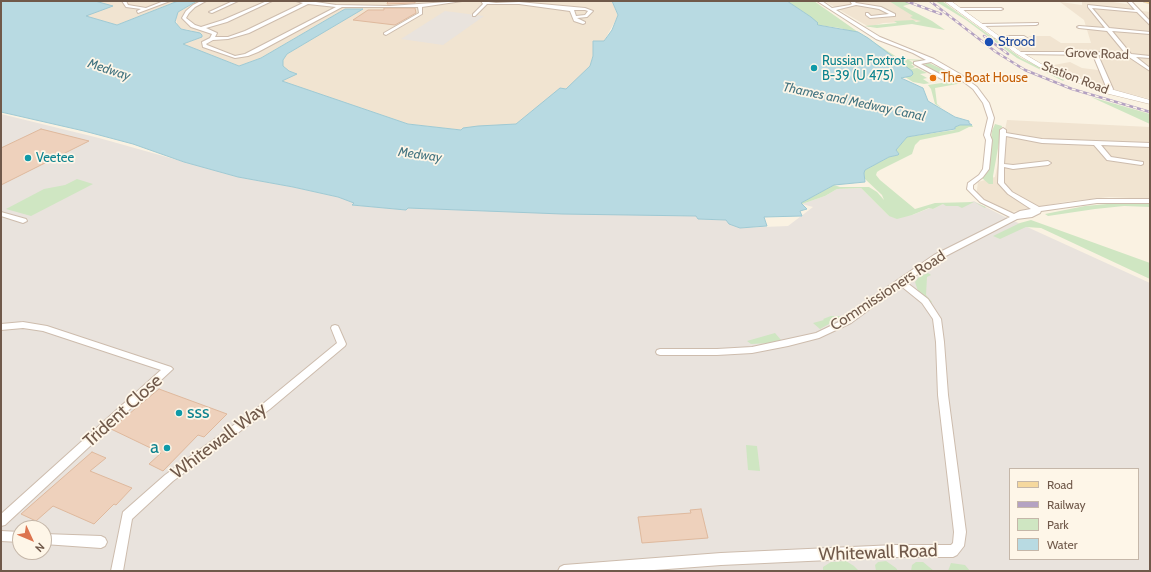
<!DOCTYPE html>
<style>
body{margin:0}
#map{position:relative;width:1151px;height:572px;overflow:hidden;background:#faf2e2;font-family:Cabin,sans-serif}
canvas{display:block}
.frame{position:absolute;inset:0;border:2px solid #70594a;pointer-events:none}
.legend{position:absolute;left:1009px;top:468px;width:130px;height:92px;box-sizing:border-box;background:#fef6e8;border:1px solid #c5b7a9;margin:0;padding:5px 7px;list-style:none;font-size:12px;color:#70594a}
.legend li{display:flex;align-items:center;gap:8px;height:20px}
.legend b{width:20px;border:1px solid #c5b7a9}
.north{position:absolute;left:12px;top:520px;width:40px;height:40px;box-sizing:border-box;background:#fef6e8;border:1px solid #c5b7a9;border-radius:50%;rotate:134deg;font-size:11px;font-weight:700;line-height:16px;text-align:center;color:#70594a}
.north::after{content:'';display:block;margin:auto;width:14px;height:18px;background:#dc744f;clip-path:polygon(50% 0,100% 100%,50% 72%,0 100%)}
</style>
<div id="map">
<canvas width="1151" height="572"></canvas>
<div class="frame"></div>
<ul class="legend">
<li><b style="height:5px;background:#f5d89e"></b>Road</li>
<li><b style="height:5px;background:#b4a2c2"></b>Railway</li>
<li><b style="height:11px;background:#cfe6c2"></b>Park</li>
<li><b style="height:11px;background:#b8dae2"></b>Water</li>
</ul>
<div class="north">N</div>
</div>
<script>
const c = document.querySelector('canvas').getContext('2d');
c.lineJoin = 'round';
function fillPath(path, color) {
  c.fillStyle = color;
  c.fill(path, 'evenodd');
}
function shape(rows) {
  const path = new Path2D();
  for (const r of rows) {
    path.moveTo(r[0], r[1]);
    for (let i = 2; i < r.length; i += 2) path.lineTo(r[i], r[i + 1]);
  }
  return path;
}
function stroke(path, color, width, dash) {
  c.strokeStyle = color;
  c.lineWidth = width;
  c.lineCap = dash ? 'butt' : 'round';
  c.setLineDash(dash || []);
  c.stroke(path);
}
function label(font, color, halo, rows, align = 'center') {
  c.font = font + ' Cabin,sans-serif';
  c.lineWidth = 3.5;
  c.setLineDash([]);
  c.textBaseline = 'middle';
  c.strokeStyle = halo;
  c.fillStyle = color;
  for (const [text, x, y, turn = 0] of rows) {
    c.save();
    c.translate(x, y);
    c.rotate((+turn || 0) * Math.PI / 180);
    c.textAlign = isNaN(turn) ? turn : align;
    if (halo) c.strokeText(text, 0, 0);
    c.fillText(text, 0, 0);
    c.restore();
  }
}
const residential = shape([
 [93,1,178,1,117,25,85,16],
 [197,1,612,1,618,16,604,41,593,41,593,56,590,66,566,90,560,89,516,124,462,130,408,124,281,81,297,74,289,71,283,66,283,60,287,54,362,9,345,9,261,58,239,66,182,44,194,40,202,35,190,30,181,29,177,25,176,18,178,12],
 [824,1,894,1,927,21,883,23,869,27],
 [1082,1,1106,1,1127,4,1135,10,1150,12,1150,99,1104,87,1048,66,1070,62,1082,68,1106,71,1097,51,1022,52,1003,38,1031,38,1028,36,1050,36,1061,43,1091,43,1084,20,1060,2,1082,5],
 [1007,120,1150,127,1150,199,1109,197,1064,202,1007,213,976,197,978,182,995,177]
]);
const industrial = shape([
 [445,11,484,16,443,45,401,39],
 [1,114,99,138,238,177,293,187,338,197,355,203,353,205,406,210,408,208,696,216,698,219,726,220,730,224,740,228,788,226,813,207,802,204,825,196,837,189,861,188,889,216,912,215,930,208,933,209,943,204,967,203,974,201,1003,216,1150,283,1150,571,1,571],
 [1010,469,1138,469,1138,559,1010,559],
 [20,528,44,528,44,552,20,552]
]);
const green = shape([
 [787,1,814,1,858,32,849,31,840,28,818,25,811,17],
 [889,1,908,2,910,4,903,6,932,21,945,30,912,24,877,28,864,26,897,23,894,21,913,20,916,22,921,21,913,19,910,17,913,16],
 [935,1,942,1,1021,58,1065,79,1063,81,1017,58,966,20],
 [869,39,906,63,902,59,926,60,919,61,909,60,915,64,911,64,915,67,910,69,917,68,927,73,920,74,927,78,923,79,929,83,944,81,924,84,913,82,905,77,902,65,903,64],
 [929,63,944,70,963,83,935,88,937,104,942,108,935,104,931,89,928,85,948,82,935,71,926,66,925,64],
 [1091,97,1150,114,1150,124],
 [995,124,1002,126,993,176,993,184,989,184,982,178,988,169,992,131],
 [960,125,972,125,973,127,969,127,959,132,920,140,915,145,912,154,880,170,877,172,876,175,880,180,915,209,935,203,974,202,986,207,985,208,974,202,962,208,958,206,946,206,943,204,933,209,929,208,912,215,897,219,889,216,861,188,837,189,825,196,802,204,801,203,834,185,840,187,869,187,877,192,884,200,882,195,865,179,864,173,865,170,889,157,898,155,899,154,896,150,907,137,955,130,955,127],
 [77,179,93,184,31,216,6,209,44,189,65,185],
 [1118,203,1150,204,1150,207,1124,206,1095,209,1048,216,1045,214,1085,206],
 [1031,220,1150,263,1150,279,1041,228,1026,227,1000,239,993,236,1020,223],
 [928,273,931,275,927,277,926,295,932,302,931,303,918,291,915,282,919,277],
 [831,316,840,316,838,319,820,329,813,323,824,320,823,319],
 [775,333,781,340,771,343,751,344,747,341],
 [746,445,757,446,760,471,748,470],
 [846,561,854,566,859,571,823,571,823,567,831,562],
 [886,561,896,568,898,571,876,571,875,565,878,562],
 [916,562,923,562,934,571,911,571,912,565],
 [951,563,965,565,970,571,948,571]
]);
const water = shape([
 [1,1,95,1,113,6,86,16,117,25,178,1,197,1,178,12,175,22,181,29,200,33,202,35,202,37,183,44,239,66,261,58,345,9,363,9,287,54,283,60,283,66,289,71,297,74,282,81,408,124,461,130,463,128,478,126,516,124,560,88,566,89,590,66,593,56,593,41,604,41,612,30,618,15,612,1,787,1,811,17,818,23,817,24,818,25,858,32,868,38,912,71,913,74,911,76,901,78,923,88,928,101,955,117,969,121,969,123,972,125,960,125,955,127,955,129,907,137,896,150,899,154,898,155,889,157,865,170,864,173,865,182,834,185,801,203,807,209,800,211,802,216,764,217,767,226,740,228,729,224,726,220,698,219,696,216,562,214,408,208,406,210,352,205,354,203,338,197,293,187,238,177,184,162,133,144,84,131,1,112,1,1]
]);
const building = shape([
 [388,1,415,1,415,3,387,4,388,1],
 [384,8,415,8,416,13,395,25,353,20,368,10,384,10,384,8],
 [41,129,89,141,1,185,1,148,41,129],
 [159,389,227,414,204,437,198,435,163,471,149,464,161,453,111,429,159,389],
 [92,452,106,458,90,471,132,488,116,505,114,504,94,524,53,506,36,521,21,514,92,452],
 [701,509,708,538,642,543,638,517,691,513,690,510,701,509]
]);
const street = shape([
 [122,1,126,1,128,5,146,8,164,1,170,1,138,13,137,11,141,9,126,7,122,1],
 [201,1,206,1,195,7,189,13,186,18,195,25,201,27,223,20,267,1,272,1,227,22,206,28,217,33,215,37,228,37,245,31,303,3,296,1,309,1,336,5,390,6,462,1,422,7,422,14,386,35,384,34,384,33,419,13,418,7,342,7,258,52,248,56,235,58,203,47,202,42,210,38,212,34,191,27,182,18,186,11,193,5,201,1],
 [308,4,336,7,245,54,235,56,207,45,206,44,213,40,228,39,249,33,308,4],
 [233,1,238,1,212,13,209,12,233,1],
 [481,1,496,3,519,2,585,8,593,11,587,17,577,18,585,22,585,23,583,24,574,21,570,11,519,4,487,4,475,16,473,16,473,14,483,4,481,1],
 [574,10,585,10,588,11,585,15,576,16,574,10],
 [817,1,822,1,832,8,850,5,852,4,850,1,854,1,856,3,881,7,895,14,895,16,894,16,870,18,866,15,866,13,868,13,871,16,889,14,879,9,856,5,836,10,880,37,934,59,960,74,977,87,989,103,994,118,990,135,992,140,989,169,983,177,973,185,973,189,984,200,1014,214,1020,211,1031,209,1008,194,998,183,1000,130,1003,128,1006,130,1006,133,1042,139,1150,143,1150,147,1101,145,1111,157,1143,162,1143,164,1141,165,1107,160,1094,145,1042,143,1006,136,1004,164,1013,165,1048,161,1051,163,1048,165,1013,169,1004,167,1004,183,1012,192,1039,207,1097,199,1150,199,1150,203,1097,203,1041,211,1040,213,1032,217,1017,219,940,259,906,282,928,299,941,319,944,342,948,395,966,532,964,546,957,555,953,557,895,557,721,565,641,571,558,571,560,567,564,565,721,553,895,545,951,545,953,543,954,532,938,395,936,342,933,319,922,303,901,286,851,323,819,338,788,346,752,353,717,355,660,355,657,354,656,352,657,350,660,349,717,349,752,347,816,333,845,319,880,292,934,255,1010,217,980,202,967,189,968,183,979,175,983,169,986,140,984,135,988,118,983,103,973,89,956,76,931,62,921,64,951,80,951,82,947,82,914,64,914,62,926,60,913,53,876,39,817,1],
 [1127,1,1131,1,1150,21,1150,25,1137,12,1092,8,1109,28,1150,32,1150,34,1112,31,1131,54,1150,56,1150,58,1136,57,1150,68,1150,71,1129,57,1098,55,1113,89,1111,93,1106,92,1107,89,1093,55,1019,54,1017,53,1019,52,1095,52,1126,54,1107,31,1079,28,1077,27,1079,26,1105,28,1088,7,1088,5,1135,10,1127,1],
 [958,8,1001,8,1003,9,1001,10,957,10,958,8],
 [1038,23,1038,24,1036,25,981,26,979,25,981,24,1038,23],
 [997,36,1024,36,1035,43,1031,44,1023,38,995,38,995,37,997,36],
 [1,212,26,219,27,221,23,223,1,216,1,212],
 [23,322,47,326,171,367,173,369,5,525,1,526,1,514,161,370,43,331,23,328,1,330,1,324,23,322],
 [335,325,338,326,339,328,346,344,345,346,270,409,173,481,132,519,123,571,111,571,123,512,165,475,264,403,337,343,331,328,332,326,335,325],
 [1,531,20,532,20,542,1,541,1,531],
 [44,534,101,536,105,538,107,542,105,546,101,548,44,544,44,534]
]);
const secondary = shape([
 [944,1,951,1,1021,52,1043,65,1107,88,1150,100,1150,104,1101,92,1039,67,1017,54,944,1]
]);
const primary = shape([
 [1142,1,1150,1,1150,4,1143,2,1142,1]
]);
const rail = shape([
 [906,1,941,14],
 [930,1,996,52,1025,70,1072,89,1150,112],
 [984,36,1008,54]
]);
const markers = [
 [989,42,5,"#1a4fb4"],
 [814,68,4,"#0f9aa8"],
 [933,78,4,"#e8710a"],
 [28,158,4,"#0f9aa8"],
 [179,413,4,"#0f9aa8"],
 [167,448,4,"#0f9aa8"]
];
const farTransitnames = [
 ["Strood",998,42]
];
const farStreetnames = [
 ["Grove Road",1097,54,2],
 ["Station Road",1075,78,21]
];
const farCulturenames = [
 ["Russian Foxtrot",822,61],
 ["B-39 (U 475)",822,76],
 ["Veetee",36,158]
];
const farWaternames = [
 ["Medway",109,70,18],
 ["Thames and Medway Canal",854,102,12],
 ["Medway",420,155,8]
];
const farFoodnames = [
 ["The Boat House",941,78]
];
const streetNames = [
 ["Commissioners Road",888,291,-33]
];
const nearStreetnames = [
 ["Trident Close",123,411,-42],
 ["Whitewall Way",219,441,-37],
 ["Whitewall Road",878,553,-2]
];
const nearCulturenames = [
 ["sss",187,413],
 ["a",159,448,"right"]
];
fillPath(residential, '#f1e4d1');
fillPath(industrial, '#e9e3dd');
fillPath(green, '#cfe6c2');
fillPath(water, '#b8dae2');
stroke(water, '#9fc9d3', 1);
fillPath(building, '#eed1bc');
stroke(building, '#dfb99d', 1);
stroke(street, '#cdbcad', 2);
stroke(secondary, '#cfbcaa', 1);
stroke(primary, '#dad4d0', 1);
fillPath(street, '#fff');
fillPath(secondary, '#fff');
fillPath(primary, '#f5d89e');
stroke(rail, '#b4a2c2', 2.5);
stroke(rail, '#fef6e8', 1.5, [4]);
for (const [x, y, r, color] of markers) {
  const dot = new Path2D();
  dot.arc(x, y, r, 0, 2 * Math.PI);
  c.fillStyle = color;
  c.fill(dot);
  stroke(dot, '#fef6e8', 1.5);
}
label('13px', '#164399', '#fef6e8', farTransitnames, 'left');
label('13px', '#70594a', '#fef6e8', farStreetnames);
label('13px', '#0d838f', '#fef6e8', farCulturenames, 'left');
label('italic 13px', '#467682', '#fef6e8', farWaternames);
label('13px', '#c56008', '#fef6e8', farFoodnames, 'left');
label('15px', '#70594a', '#fef6e8', streetNames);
label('18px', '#70594a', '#fef6e8', nearStreetnames);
label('18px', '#0d838f', '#fef6e8', nearCulturenames, 'left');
</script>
